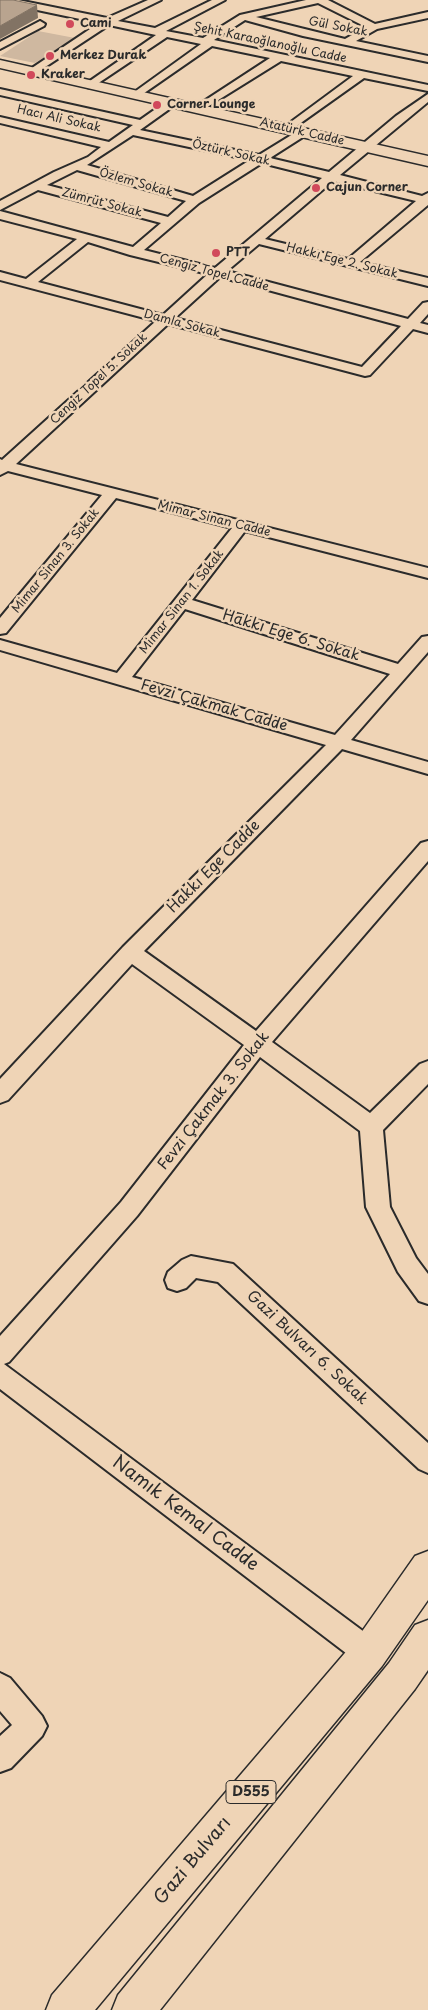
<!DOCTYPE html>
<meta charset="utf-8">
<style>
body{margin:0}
canvas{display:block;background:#efd4b6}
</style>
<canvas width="428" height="2010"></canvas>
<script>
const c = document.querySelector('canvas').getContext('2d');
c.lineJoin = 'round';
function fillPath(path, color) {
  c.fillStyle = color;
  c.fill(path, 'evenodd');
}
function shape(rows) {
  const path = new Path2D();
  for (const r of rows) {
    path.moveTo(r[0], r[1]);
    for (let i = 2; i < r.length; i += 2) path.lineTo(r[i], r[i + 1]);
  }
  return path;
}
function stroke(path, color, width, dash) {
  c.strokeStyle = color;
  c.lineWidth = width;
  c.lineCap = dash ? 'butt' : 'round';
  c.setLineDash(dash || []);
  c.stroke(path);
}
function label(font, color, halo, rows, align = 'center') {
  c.font = font + ' "Playpen Sans",sans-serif';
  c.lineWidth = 5;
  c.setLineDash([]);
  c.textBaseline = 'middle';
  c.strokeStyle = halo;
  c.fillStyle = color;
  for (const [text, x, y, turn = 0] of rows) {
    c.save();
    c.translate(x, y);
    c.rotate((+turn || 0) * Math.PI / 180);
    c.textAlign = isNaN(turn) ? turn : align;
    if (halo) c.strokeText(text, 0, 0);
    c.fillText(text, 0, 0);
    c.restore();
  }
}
const green = shape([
 [38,31,75,38,35,63,0,56]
]);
const street = shape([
 [0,0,18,0,107,18,148,0,161,0,118,21,155,28,212,0,225,0,166,31,203,38,240,15,306,0,328,0,375,24,428,12,428,18,377,29,356,41,428,56,428,62,303,36,245,20,214,40,428,85,428,91,364,78,288,132,282,129,284,127,353,76,281,61,199,112,195,111,195,107,270,58,212,46,137,98,132,95,133,93,201,44,167,37,91,88,87,87,87,83,156,35,109,25,33,75,29,74,29,70,99,23,4,3,0,0],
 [318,3,366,27,345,39,256,17,318,3],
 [40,21,45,24,44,26,0,49,0,42,40,21],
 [0,89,140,120,167,101,175,101,175,105,140,130,259,155,298,131,306,131,306,135,270,158,329,172,396,116,428,94,428,102,340,175,422,196,428,193,428,205,360,262,428,278,428,286,259,244,227,271,408,319,423,303,428,302,428,314,420,323,428,325,428,333,413,329,370,375,365,376,168,324,16,464,428,568,428,578,245,531,192,600,398,664,422,637,428,636,428,652,351,740,428,762,428,774,342,749,144,951,256,1031,421,843,428,841,428,861,272,1042,370,1113,420,1064,428,1061,428,1084,383,1130,390,1207,416,1258,428,1274,428,1304,419,1301,398,1272,366,1207,360,1131,260,1057,137,1216,9,1362,4,1364,379,1643,383,1653,379,1663,369,1667,359,1663,0,1389,0,1336,121,1202,244,1045,132,964,8,1100,0,1103,0,1079,123,947,326,745,0,650,0,640,117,673,232,528,116,498,6,633,0,634,0,618,102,495,8,471,0,475,0,459,2,460,156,321,0,280,0,272,26,279,77,239,0,219,0,211,133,247,161,223,38,190,0,210,0,201,54,172,88,157,101,147,0,123,0,117,109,142,133,125,0,95,0,89],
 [133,135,250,160,193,196,87,165,133,135],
 [262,163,322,178,215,268,144,250,199,203,262,163],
 [77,170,186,201,168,217,47,185,77,170],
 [333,181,416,201,348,259,265,239,333,181],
 [88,242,130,255,208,274,163,315,38,282,88,242],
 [220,277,401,326,362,367,175,318,220,277],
 [185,609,390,674,335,735,132,677,185,609],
 [191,1256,233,1264,428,1443,428,1473,419,1469,218,1282,196,1278,186,1288,177,1291,168,1288,165,1280,168,1272,182,1260,191,1256],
 [0,1673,10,1678,42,1716,47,1726,42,1736,11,1768,0,1772,0,1736,12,1725,0,1711,0,1673]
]);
const secondary = shape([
 [0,60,428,156,428,166,0,68,0,60]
]);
const primary = shape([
 [428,1551,428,1600,382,1666,95,2010,46,2010,52,1995,356,1640,415,1556,428,1551],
 [428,1620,428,1670,415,1689,160,2010,112,2010,118,1995,389,1663,415,1625,428,1620]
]);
const shadedWall = shape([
 [37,5,38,18,0,39,0,26]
]);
const building = shape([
 [0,0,13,0,37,5,0,26,0,0]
]);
const markers = [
 [70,24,5,"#d1495b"],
 [50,56,5,"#d1495b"],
 [31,75,5,"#d1495b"],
 [157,105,5,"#d1495b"],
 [316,188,5,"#d1495b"],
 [216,253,5,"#d1495b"]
];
const farPoinames = [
 ["Cami",80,24],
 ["Merkez Durak",60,56],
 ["Kraker",41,75],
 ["Corner Lounge",167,105],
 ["Cajun Corner",326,188],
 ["PTT",226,253]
];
const farStreetnames = [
 ["Gül Sokak",338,27,11],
 ["Şehit Karaoğlanoğlu Cadde",270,43,12],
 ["Hacı Ali Sokak",59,119,13],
 ["Atatürk Cadde",302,132,13],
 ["Öztürk Sokak",231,153,13],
 ["Özlem Sokak",136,183,16],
 ["Zümrüt Sokak",102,203,15],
 ["Hakkı Ege 2. Sokak",342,261,14],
 ["Cengiz Topel Cadde",214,273,15],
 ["Damla Sokak",182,324,15],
 ["Cengiz Topel 5. Sokak",99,379,-43],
 ["Mimar Sinan Cadde",214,519,14],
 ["Mimar Sinan 3. Sokak",56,561,-51],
 ["Mimar Sinan 1. Sokak",182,602,-52]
];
const shields = [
 [251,1792,50]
];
const shieldNames = [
 ["D555",251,1792]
];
const streetNames = [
 ["Hakkı Ege 6. Sokak",291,636,17],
 ["Fevzi Çakmak Cadde",214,706,16],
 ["Hakkı Ege Cadde",214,867,-45],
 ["Fevzi Çakmak 3. Sokak",214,1101,-52],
 ["Gazi Bulvarı 6. Sokak",307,1348,43]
];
const nearStreetnames = [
 ["Namık Kemal Cadde",185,1514,37],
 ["Gazi Bulvarı",193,1861,-50]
];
fillPath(green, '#cfb8a0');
stroke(street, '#2b2b2b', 4);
stroke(secondary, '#2b2b2b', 3);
stroke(primary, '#2b2b2b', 3);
fillPath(street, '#efd4b6');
fillPath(secondary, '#efd4b6');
fillPath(primary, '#efd4b6');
fillPath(shadedWall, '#827364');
fillPath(building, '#b9a48f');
stroke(building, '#827364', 1);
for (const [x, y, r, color] of markers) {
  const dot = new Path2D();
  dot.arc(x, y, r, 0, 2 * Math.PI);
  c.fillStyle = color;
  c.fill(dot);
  stroke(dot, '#efd4b6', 2);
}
label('bold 12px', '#2b2b2b', '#efd4b6', farPoinames, 'left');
label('12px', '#2b2b2b', '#efd4b6', farStreetnames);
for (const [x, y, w] of shields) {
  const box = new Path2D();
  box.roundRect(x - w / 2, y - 11.5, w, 23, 4);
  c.fillStyle = '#efd4b6';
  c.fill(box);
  stroke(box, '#2b2b2b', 1);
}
label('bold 14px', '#2b2b2b', null, shieldNames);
label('15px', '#2b2b2b', '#efd4b6', streetNames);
label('18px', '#2b2b2b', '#efd4b6', nearStreetnames);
</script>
